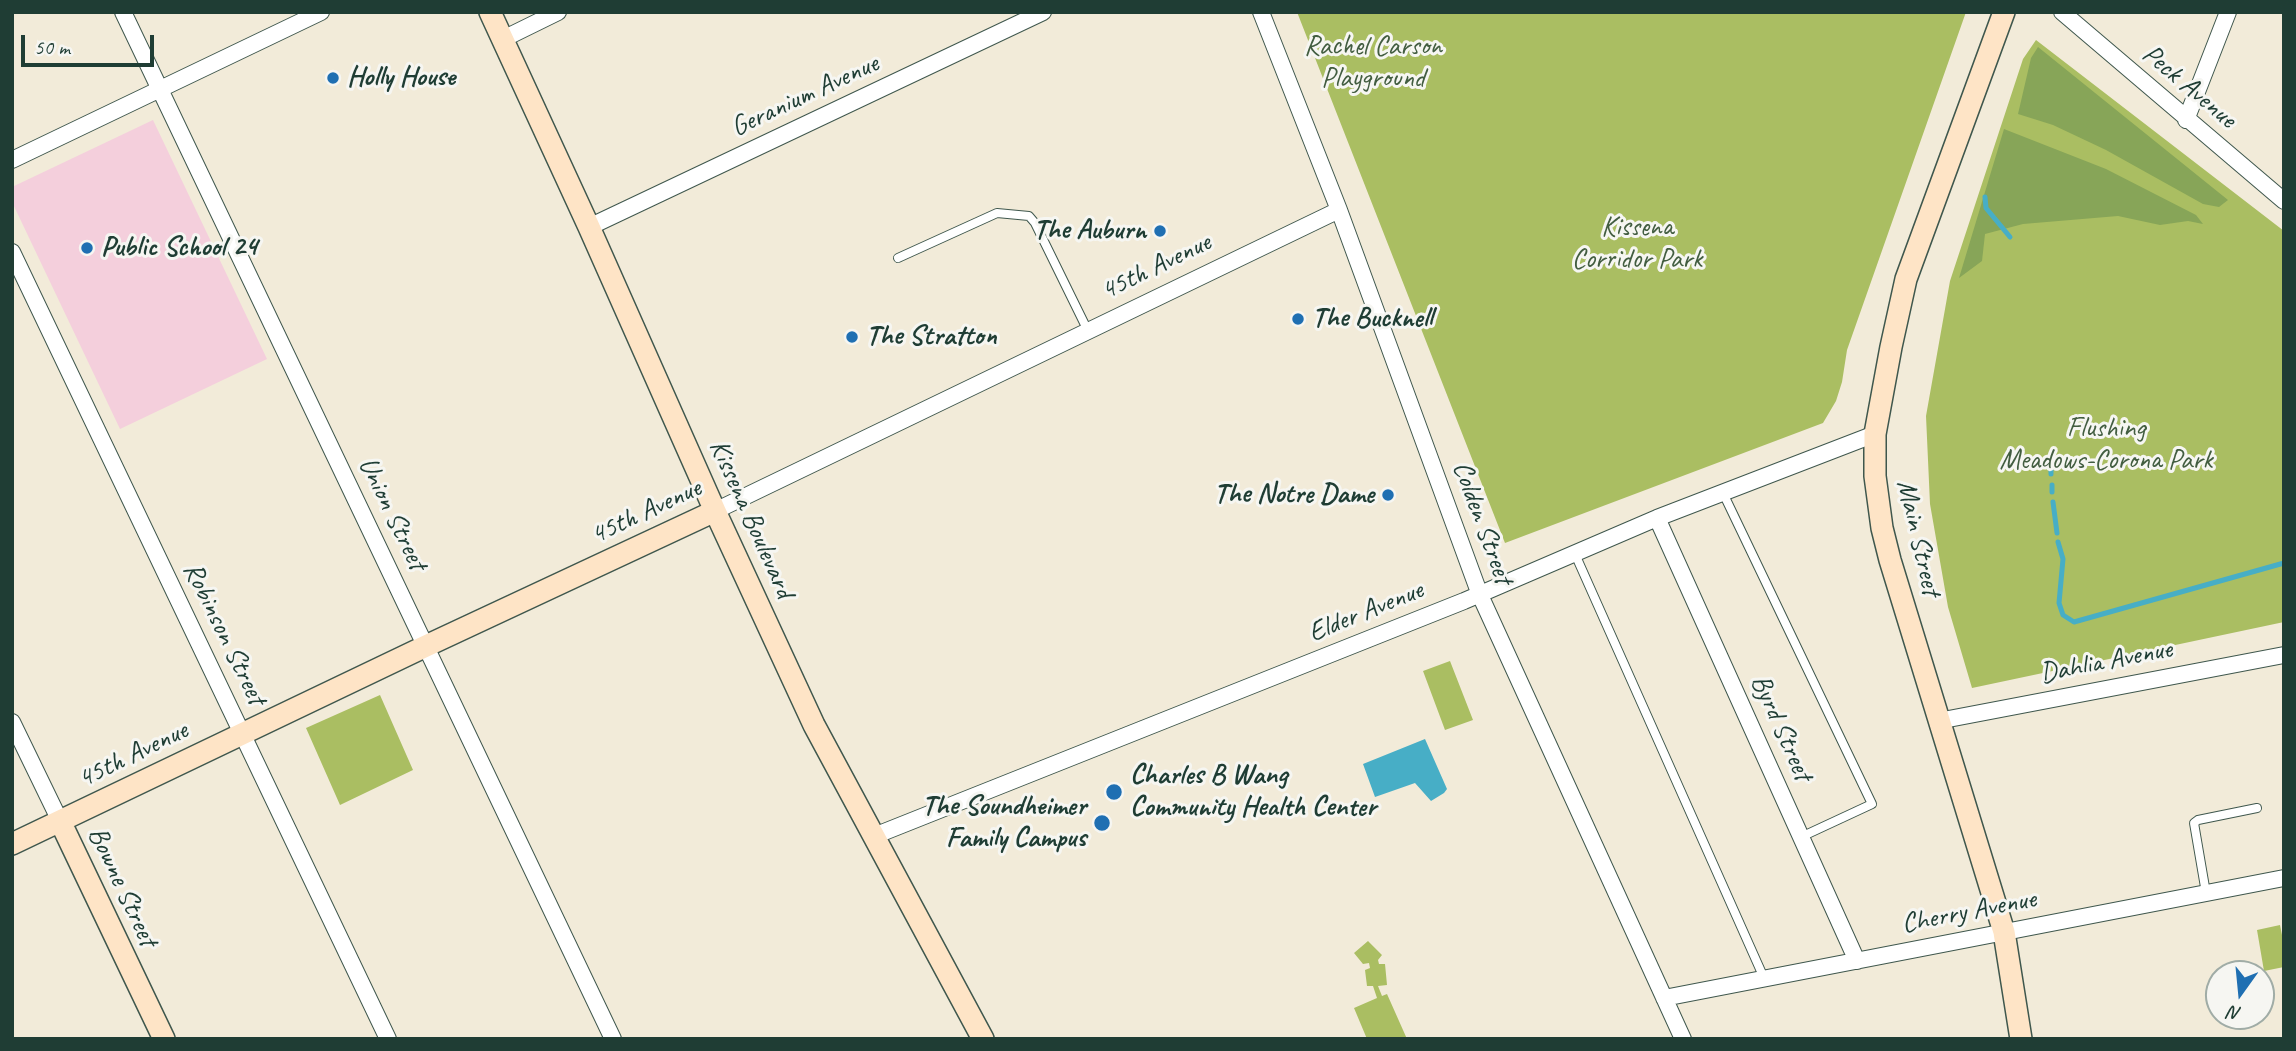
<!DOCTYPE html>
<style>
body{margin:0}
#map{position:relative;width:2296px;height:1051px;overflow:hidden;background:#f2ebd9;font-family:Caveat,sans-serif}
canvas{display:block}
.frame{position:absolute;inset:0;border:14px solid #1f3d34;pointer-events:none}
.north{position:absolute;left:2205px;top:960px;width:70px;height:70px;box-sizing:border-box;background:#f6f6f2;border:2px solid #a0aca6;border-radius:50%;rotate:195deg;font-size:19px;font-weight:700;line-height:28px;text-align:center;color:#1f3d34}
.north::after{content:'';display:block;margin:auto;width:24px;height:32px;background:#1f6fb2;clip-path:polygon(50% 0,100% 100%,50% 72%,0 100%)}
.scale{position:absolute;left:21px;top:35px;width:133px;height:32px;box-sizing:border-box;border:4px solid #1f3d34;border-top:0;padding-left:9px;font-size:21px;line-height:24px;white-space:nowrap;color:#1f3d34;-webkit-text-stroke:5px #f6f6f2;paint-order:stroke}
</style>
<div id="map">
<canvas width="2296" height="1051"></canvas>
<div class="frame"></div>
<div class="north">N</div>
<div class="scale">50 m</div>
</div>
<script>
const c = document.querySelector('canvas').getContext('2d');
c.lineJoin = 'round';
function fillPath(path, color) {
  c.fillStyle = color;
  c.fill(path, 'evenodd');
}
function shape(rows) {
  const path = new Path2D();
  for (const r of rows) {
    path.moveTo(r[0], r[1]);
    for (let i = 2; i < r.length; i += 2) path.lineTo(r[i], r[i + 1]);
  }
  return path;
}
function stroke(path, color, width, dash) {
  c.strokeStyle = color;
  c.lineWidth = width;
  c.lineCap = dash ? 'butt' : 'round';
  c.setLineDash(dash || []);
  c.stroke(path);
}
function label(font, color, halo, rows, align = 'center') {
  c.font = font + ' Caveat,sans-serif';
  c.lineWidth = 6;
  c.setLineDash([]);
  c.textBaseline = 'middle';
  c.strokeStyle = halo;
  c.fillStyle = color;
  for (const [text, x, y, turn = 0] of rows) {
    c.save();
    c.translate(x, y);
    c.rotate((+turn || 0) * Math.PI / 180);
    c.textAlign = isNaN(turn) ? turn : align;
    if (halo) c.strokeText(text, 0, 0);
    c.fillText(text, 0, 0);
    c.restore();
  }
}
const built = shape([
 [153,120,267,359,120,429,12,202,12,187]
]);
const green = shape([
 [1297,12,1966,12,1847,350,1842,382,1836,401,1823,423,1505,543],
 [2036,40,2284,231,2284,622,1972,688,1948,607,1930,504,1926,416,1950,281,2023,59],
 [1450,661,1473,720,1445,730,1423,671],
 [380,695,413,770,340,805,306,728],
 [2280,925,2284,945,2284,967,2264,971,2257,930],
 [1368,941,1382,955,1378,960,1379,964,1385,964,1387,985,1378,986,1382,996,1387,994,1407,1039,1367,1039,1354,1008,1377,998,1373,986,1367,986,1365,970,1370,968,1369,963,1363,964,1354,953]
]);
const forest = shape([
 [2038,47,2228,200,2219,207,2203,204,2106,150,2053,125,2018,114,2031,58],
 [2004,129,2106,169,2196,215,2203,224,2188,221,2160,225,2118,216,2023,224,1985,234,1982,261,1959,278]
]);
const water = shape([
 [1425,739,1447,789,1444,793,1431,801,1415,783,1375,797,1363,764]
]);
const stream = shape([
 [1985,197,1986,208,2010,237],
 [2051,468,2051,474],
 [2052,492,2052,485],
 [2053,502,2057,533],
 [2058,542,2063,559,2059,603,2063,615,2074,622,2284,563]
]);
const lane = shape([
 [898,258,997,213,1029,216,1035,223,1088,331],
 [1723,493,1872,804,1801,837],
 [1575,554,1764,978],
 [2206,893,2194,823,2198,820,2257,808]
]);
const street = shape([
 [123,12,613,1039],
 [1261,12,1339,210,1480,595,1683,1039],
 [2062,12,2284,201],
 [503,39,558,12],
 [2186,120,2228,12],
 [12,160,321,12],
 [589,227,1043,12],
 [12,252,388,1039],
 [715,511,1339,210],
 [1657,518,1857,961],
 [1938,721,2284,655],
 [12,722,60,821],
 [874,836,1464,601,1657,518,1875,434],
 [1664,998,2284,878]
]);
const secondary = shape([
 [490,12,589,227,715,511,814,725,983,1039],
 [2004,12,1906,279,1891,347,1875,434,1875,476,1882,528,1890,560,2004,932,2021,1039],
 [60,821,164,1039],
 [12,844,426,646,715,511]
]);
const markers = [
 [333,78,7,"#1f6fb2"],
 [1160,231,7,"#1f6fb2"],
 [87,248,7,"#1f6fb2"],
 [1298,319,7,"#1f6fb2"],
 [852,337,7,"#1f6fb2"],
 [1388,495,7,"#1f6fb2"],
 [1114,792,9,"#1f6fb2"],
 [1102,823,9,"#1f6fb2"]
];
const parkNames = [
 ["Rachel Carson",1373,47],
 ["Playground",1373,79],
 ["Kissena",1637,228],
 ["Corridor Park",1637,260],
 ["Flushing",2106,429],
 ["Meadows-Corona Park",2106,461]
];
const poiNames = [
 ["Holly House",347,78],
 ["The Auburn",1146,231,"right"],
 ["Public School 24",101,248],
 ["The Bucknell",1312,319],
 ["The Stratton",866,337],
 ["The Notre Dame",1374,495,"right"],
 ["Charles B Wang",1130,776],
 ["Community Health Center",1130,808],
 ["The Soundheimer",1086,807,"right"],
 ["Family Campus",1086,839,"right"]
];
const streetNames = [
 ["Peck Avenue",2189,87,40],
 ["Geranium Avenue",805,96,-25],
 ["45th Avenue",1156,267,-26],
 ["45th Avenue",646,512,-25],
 ["Union Street",392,514,64],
 ["Kissena Boulevard",751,519,66],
 ["Colden Street",1482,523,70],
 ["Main Street",1918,538,77],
 ["Elder Avenue",1366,612,-22],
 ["Robinson Street",224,634,64],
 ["Dahlia Avenue",2106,662,-11],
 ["Byrd Street",1781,728,66],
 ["45th Avenue",133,755,-26],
 ["Bowne Street",122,887,65],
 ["Cherry Avenue",1969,912,-11]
];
fillPath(built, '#f4cfdc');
fillPath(green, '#aabe62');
fillPath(forest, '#87a558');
fillPath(water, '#47aec6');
stroke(stream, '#47aec6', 5);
stroke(lane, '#3f574d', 10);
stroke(street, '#3f574d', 18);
stroke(secondary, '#3f574d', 24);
stroke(lane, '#fff', 8);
stroke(street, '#fff', 16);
stroke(secondary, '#fee4c6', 21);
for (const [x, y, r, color] of markers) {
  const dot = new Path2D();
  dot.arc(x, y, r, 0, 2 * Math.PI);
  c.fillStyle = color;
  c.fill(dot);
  stroke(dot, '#f6f6f2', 2.5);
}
label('28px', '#425d40', '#f6f6f2', parkNames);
label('bold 28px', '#1f3d34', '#f6f6f2', poiNames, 'left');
label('28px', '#1f3d34', '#f6f6f2', streetNames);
</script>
